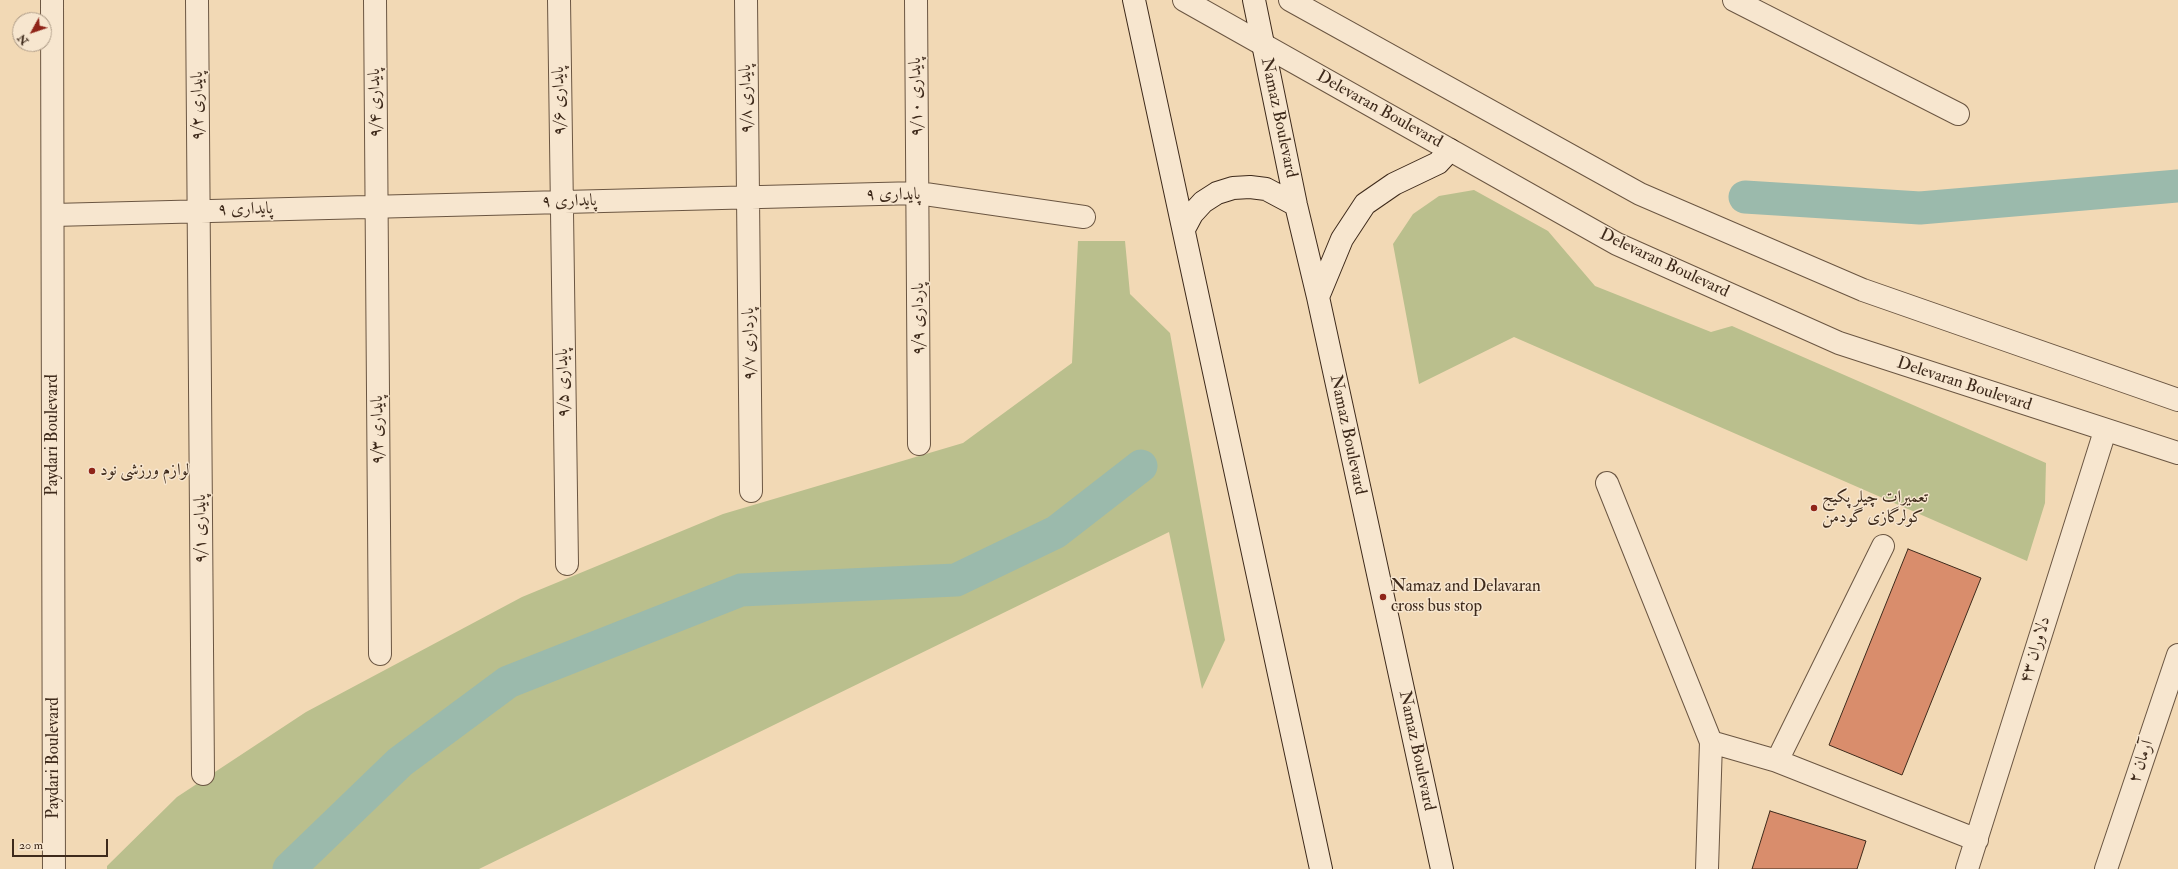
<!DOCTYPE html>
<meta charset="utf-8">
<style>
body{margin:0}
#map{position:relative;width:2178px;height:869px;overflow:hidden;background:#f2d9b5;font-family:"IM FELL Double Pica",serif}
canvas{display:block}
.north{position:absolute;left:12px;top:12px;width:40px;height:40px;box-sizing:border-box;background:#f7e6cf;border:1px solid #ad9b87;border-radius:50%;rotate:230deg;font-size:11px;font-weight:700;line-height:16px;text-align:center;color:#3e2a1b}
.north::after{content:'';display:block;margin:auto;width:14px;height:18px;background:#8f2418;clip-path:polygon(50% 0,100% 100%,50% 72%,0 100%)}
.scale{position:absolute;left:12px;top:839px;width:96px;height:18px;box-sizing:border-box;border:2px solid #3e2a1b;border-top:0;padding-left:5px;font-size:12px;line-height:14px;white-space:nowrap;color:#3e2a1b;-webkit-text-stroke:3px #f7e6cf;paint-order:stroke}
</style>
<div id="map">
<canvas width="2178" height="869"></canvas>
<div class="north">N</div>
<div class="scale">20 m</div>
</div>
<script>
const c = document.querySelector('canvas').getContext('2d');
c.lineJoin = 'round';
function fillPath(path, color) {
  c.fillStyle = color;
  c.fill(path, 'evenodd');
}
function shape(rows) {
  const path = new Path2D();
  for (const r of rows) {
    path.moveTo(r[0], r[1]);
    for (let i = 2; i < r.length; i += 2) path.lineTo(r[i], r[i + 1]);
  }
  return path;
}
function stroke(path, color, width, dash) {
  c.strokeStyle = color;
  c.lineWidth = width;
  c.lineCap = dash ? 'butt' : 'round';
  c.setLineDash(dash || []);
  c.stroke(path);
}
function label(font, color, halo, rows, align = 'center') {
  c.font = font + ' "IM FELL Double Pica",Amiri,serif';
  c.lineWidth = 3;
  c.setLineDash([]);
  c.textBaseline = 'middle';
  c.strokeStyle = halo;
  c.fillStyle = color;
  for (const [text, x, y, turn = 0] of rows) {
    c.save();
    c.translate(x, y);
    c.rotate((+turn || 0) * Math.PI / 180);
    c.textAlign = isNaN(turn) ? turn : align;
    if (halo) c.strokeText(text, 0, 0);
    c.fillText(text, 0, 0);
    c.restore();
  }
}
const green = shape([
 [1474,190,1548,231,1595,286,1711,332,1732,326,2046,463,2045,503,2027,561,1514,337,1419,384,1393,244,1413,214,1439,196],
 [1078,241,1125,241,1130,294,1170,333,1225,640,1202,689,1169,532,479,869,107,869,107,866,177,797,306,712,522,597,723,514,963,443,1072,363]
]);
const canal = shape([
 [1745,197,1920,208,2178,186],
 [289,869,400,762,508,682,741,590,956,580,1056,532,1141,466]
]);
const building = shape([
 [1908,549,1981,578,1902,775,1829,745,1908,549],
 [1770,811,1866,841,1857,869,1752,869,1770,811]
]);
const minor = shape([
 [197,0,203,774],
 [375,0,380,654],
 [559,0,567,564],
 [746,0,751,491],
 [916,0,919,444],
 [1734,0,1958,114],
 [53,215,918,193,1084,217],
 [1607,483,1711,742,1707,869],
 [1711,742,1777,761,1977,840],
 [1777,761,1883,546],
 [1967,869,2105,431],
 [2106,869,2178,655]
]);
const tertiary = shape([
 [52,0,54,869],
 [1184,0,1617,244,1839,343,2178,453],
 [1290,0,1640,194,1863,290,2178,400]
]);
const secondary = shape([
 [1134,0,1321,869],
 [1254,0,1296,205,1318,297,1442,869],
 [1184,229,1192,214,1203,202,1217,193,1233,188,1250,187,1266,189,1296,205],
 [1318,297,1342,239,1365,204,1394,184,1438,163,1450,150]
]);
const markers = [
 [92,471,4,"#8f2418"],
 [1814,508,4,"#8f2418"],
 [1383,597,4,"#8f2418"]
];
const streetNames = [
 ["پایداری ۹/۱۰",917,97,-91],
 ["پایداری ۹/۸",747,99,-91],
 ["پایداری ۹/۶",560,101,-91],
 ["پایداری ۹/۴",376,103,-91],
 ["پایداری ۹/۲",198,106,-90],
 ["Delevaran Boulevard",1379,110,29],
 ["Namaz Boulevard",1278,118,78],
 ["پایداری ۹",893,195],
 ["پایداری ۹",569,202,-1],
 ["پایداری ۹",245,210,-1],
 ["Delevaran Boulevard",1664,264,25],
 ["پارداری ۹/۹",919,319,-90],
 ["پارداری ۹/۷",750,344,-91],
 ["پایداری ۹/۵",564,383,-91],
 ["Delevaran Boulevard",1964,385,18],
 ["پایداری ۹/۳",378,430,-90],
 ["Paydari Boulevard",53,435,-90],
 ["Namaz Boulevard",1347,435,78],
 ["پایداری ۹/۱",201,529,-90],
 ["دلاوران ۴۳",2036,650,-73],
 ["Namaz Boulevard",1416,751,78],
 ["Paydari Boulevard",54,758,-90],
 ["آرمان ٢",2142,762,-71]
];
const poiNames = [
 ["لوازم ورزشی نود",100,471],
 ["تعمیرات چیلر پکیج",1822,498],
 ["کولرگازی گودمن",1822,518],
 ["Namaz and Delavaran",1391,587],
 ["cross bus stop",1391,607]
];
fillPath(green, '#babf8d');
stroke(canal, '#9bbaac', 33);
fillPath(building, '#d98d6c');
stroke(building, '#3e2a1b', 1);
stroke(minor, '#6b5642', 24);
stroke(tertiary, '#6b5642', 24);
stroke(secondary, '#3e2a1b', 24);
stroke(minor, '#f7e6cf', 22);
stroke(tertiary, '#f7e6cf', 22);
stroke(secondary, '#f7e6cf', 22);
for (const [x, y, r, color] of markers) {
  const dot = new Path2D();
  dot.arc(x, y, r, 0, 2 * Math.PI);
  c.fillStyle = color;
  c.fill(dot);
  stroke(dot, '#f7e6cf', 1.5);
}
label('17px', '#3e2a1b', '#f7e6cf', streetNames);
label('17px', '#3e2a1b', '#f7e6cf', poiNames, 'left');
</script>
